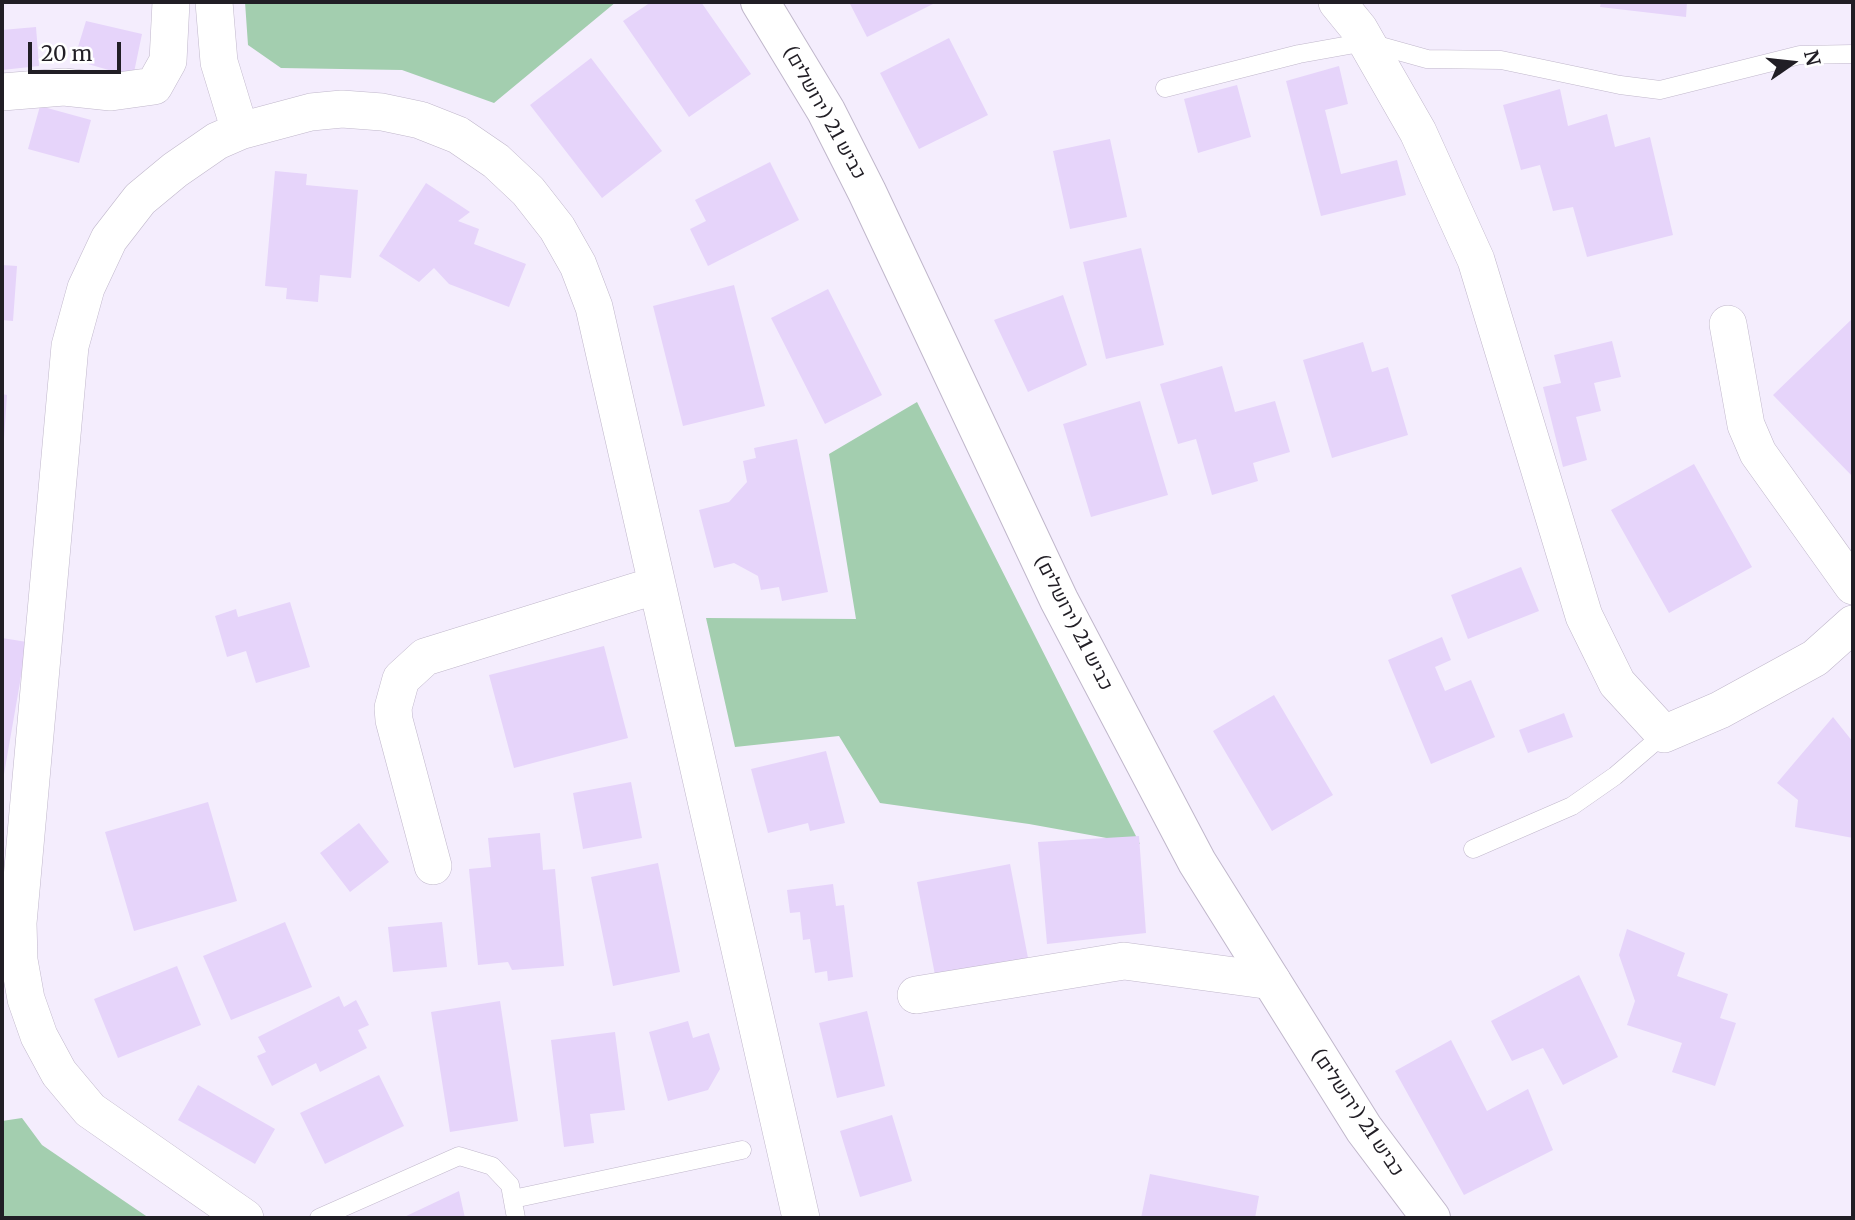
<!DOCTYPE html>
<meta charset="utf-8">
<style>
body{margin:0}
#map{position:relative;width:1855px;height:1220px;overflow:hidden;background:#f4edfd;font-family:Merriweather,serif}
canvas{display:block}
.frame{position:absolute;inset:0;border:4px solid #211e25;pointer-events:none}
.north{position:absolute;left:1757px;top:28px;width:70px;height:70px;-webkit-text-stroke:5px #fff;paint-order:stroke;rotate:76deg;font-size:19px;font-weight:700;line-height:28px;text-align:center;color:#211e25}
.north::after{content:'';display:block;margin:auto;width:24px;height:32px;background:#211e25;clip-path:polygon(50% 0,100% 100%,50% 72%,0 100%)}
.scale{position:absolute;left:28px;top:42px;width:93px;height:32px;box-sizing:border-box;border:4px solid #211e25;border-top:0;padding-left:9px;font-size:21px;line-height:24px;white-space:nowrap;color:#211e25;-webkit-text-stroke:5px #fff;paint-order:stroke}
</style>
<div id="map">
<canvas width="1855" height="1220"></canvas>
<div class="frame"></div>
<div class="north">N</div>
<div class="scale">20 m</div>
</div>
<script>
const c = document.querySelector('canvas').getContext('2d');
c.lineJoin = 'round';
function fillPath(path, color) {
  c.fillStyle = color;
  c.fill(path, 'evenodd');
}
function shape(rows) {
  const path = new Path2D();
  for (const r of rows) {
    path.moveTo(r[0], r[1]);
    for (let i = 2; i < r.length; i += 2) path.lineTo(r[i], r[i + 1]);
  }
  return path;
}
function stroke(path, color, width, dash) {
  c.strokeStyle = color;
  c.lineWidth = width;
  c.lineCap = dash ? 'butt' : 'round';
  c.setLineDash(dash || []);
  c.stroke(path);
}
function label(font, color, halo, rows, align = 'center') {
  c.font = font + ' Merriweather,Heebo,serif';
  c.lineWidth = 5;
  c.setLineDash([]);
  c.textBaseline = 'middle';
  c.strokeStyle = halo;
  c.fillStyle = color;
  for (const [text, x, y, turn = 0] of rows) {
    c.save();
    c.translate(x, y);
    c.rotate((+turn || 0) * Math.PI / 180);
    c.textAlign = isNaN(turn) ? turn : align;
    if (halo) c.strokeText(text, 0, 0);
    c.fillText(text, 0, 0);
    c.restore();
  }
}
const green = shape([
 [245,2,616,2,494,103,402,70,281,68,248,45],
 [917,402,1140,844,1029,824,880,803,839,736,735,747,706,618,856,619,829,454],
 [22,1118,42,1145,149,1218,2,1218,2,1121]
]);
const building = shape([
 [651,2,701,2,751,74,689,117,623,21],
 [849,2,937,2,867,37],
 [1601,2,1687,2,1686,17,1600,7],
 [86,21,142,34,133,77,74,60],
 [36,27,39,66,2,70,2,30],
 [949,38,988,115,919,149,880,73],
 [591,58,662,151,602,198,530,105],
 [1339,66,1348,104,1325,110,1341,174,1397,160,1406,195,1321,216,1286,81],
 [1237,85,1251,137,1198,153,1184,99],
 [1560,89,1568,126,1607,114,1615,147,1650,137,1673,235,1587,257,1573,207,1553,211,1540,165,1521,170,1503,105],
 [40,106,91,120,79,163,28,149],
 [1110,139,1127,217,1070,229,1053,151],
 [770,162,799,220,708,266,690,229,706,221,695,200],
 [275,171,307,174,306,185,358,190,351,278,320,275,318,302,286,299,287,288,265,286],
 [426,183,470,212,458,221,479,229,474,244,526,264,509,307,449,284,434,268,419,282,379,256],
 [1141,248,1164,345,1106,359,1083,262],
 [2,265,17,266,13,321,2,320],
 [734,285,765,406,683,426,653,306],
 [828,289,882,395,825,424,771,318],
 [1063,295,1087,365,1028,392,994,320],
 [1853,318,1853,477,1773,395],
 [1612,341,1621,377,1594,383,1601,411,1576,417,1587,460,1563,467,1543,387,1561,383,1554,355],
 [1363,342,1372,372,1388,367,1408,435,1332,458,1303,360],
 [1222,366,1235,412,1275,401,1290,452,1253,463,1258,481,1212,495,1196,439,1178,444,1160,384],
 [2,394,7,395,4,439,2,439],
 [1140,401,1168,495,1091,517,1063,424],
 [797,439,828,592,782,601,779,587,761,590,758,576,734,563,714,568,699,510,729,502,747,482,743,461,756,458,754,448],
 [1694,464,1752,567,1669,613,1611,510],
 [1521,567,1539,611,1468,639,1451,595],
 [290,602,310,667,256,683,246,651,227,657,215,616,236,609,238,617],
 [1442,637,1451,660,1435,667,1445,691,1471,680,1495,737,1431,764,1388,660],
 [2,638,27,642,3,780,2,779],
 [604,646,628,738,514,768,489,675],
 [1274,695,1333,795,1272,831,1213,731],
 [1564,713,1573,737,1528,753,1519,730],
 [1833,717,1853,742,1853,838,1795,827,1798,800,1777,783],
 [826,751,845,823,810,831,808,823,768,833,751,769],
 [631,782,642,838,583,849,573,793],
 [208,802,237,901,134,931,105,832],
 [359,823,389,862,350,892,320,853],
 [540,833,543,870,555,869,564,966,512,970,508,962,478,965,469,869,491,867,488,838],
 [1139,836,1146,933,1047,944,1038,842],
 [658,863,680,972,613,986,591,877],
 [1010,864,1028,958,935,975,917,882],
 [833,884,836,906,844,905,853,977,828,981,827,971,815,973,810,939,803,940,800,912,790,913,787,890],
 [285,922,312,987,231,1020,203,956],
 [442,922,447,967,393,972,388,927],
 [1627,929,1685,953,1677,976,1728,994,1720,1018,1736,1023,1715,1086,1672,1072,1682,1043,1627,1025,1635,1001,1619,955],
 [177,966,201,1025,118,1058,94,999],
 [1579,975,1618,1057,1563,1085,1543,1048,1512,1061,1491,1021],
 [339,996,344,1007,356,1000,369,1025,358,1030,367,1048,320,1072,316,1063,272,1086,257,1056,266,1052,258,1037],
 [500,1001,518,1121,450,1132,431,1012],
 [867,1011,885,1086,837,1098,819,1023],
 [688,1021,693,1038,709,1033,720,1069,708,1090,668,1101,649,1032],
 [615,1032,625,1110,590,1114,594,1143,564,1147,551,1040],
 [1451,1040,1487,1111,1528,1089,1553,1150,1464,1195,1395,1071],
 [379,1075,404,1126,325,1164,300,1113],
 [198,1085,275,1129,255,1164,178,1120],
 [892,1115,912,1181,860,1197,840,1131],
 [1150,1174,1259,1196,1255,1218,1141,1218],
 [459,1191,465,1218,402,1218]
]);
const lane = shape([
 [1165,88,1299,54,1366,42,1427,59,1501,60,1620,85,1660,90,1800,55,1853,54],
 [1473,849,1572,806,1615,776,1664,734],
 [513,1199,742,1150],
 [319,1218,459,1156,492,1166,510,1185,516,1218]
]);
const street = shape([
 [214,2,219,62,240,131,217,141,175,170,140,199,109,239,86,288,70,346,18,923,19,960,26,999,39,1036,59,1073,90,1110,245,1218],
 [1337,2,1359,29,1418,132,1476,260,1584,616,1617,683,1664,734,1720,710,1815,658,1853,624],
 [2,92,64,87,111,92,154,86,168,61,171,2],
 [240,131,311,112,342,109,382,112,420,120,458,135,496,161,528,191,557,228,578,265,594,307,801,1218],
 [1728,324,1746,425,1758,453,1853,586],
 [433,866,394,720,393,708,401,679,425,657,657,585],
 [916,995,1124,961,1272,981]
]);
const secondary = shape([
 [760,2,826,111,867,192,1059,600,1197,862,1364,1129,1431,1218]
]);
const streetNames = [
 ["כביש 21 (ירושלים)",824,113,61],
 ["כביש 21 (ירושלים)",1073,623,63],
 ["כביש 21 (ירושלים)",1357,1113,56]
];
fillPath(green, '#a3ceaf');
fillPath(building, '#e6d4fa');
stroke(lane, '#c0b7cb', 19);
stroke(street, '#c0b7cb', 38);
stroke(secondary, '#c0b7cb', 40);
stroke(lane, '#fff', 18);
stroke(street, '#fff', 37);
stroke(secondary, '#fff', 38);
label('19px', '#211e25', '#fff', streetNames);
</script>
